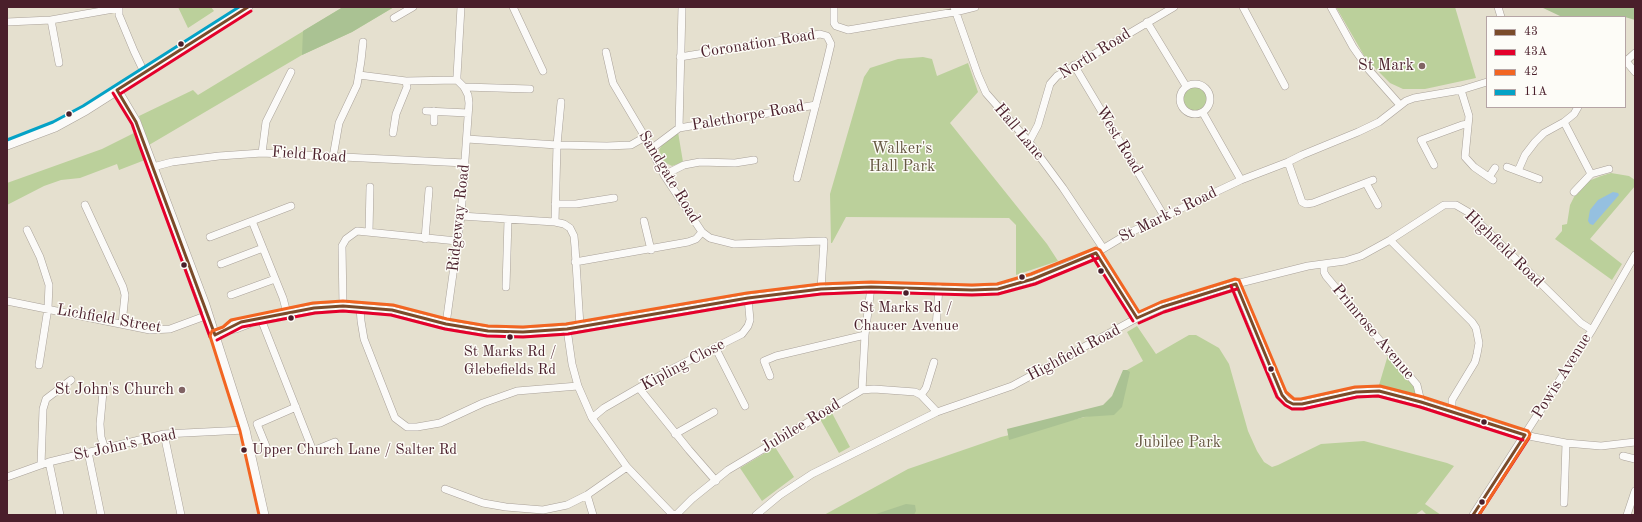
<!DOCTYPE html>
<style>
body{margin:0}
#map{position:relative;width:1642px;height:522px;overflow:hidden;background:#e5e0cf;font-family:"Old Standard TT",serif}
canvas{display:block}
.frame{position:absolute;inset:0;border:8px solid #4a1f2b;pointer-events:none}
.legend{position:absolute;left:1486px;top:16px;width:140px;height:92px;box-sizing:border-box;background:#fdfcf7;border:1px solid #b5a4a5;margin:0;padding:5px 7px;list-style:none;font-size:12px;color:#4a1f2b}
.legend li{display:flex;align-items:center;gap:8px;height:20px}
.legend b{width:20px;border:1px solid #b5a4a5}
</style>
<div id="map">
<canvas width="1642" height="522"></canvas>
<div class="frame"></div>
<ul class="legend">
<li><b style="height:5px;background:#7a4b2a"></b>43</li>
<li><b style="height:5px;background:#e4002b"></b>43A</li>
<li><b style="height:5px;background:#f26522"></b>42</li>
<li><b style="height:5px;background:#04a2c6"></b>11A</li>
</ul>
</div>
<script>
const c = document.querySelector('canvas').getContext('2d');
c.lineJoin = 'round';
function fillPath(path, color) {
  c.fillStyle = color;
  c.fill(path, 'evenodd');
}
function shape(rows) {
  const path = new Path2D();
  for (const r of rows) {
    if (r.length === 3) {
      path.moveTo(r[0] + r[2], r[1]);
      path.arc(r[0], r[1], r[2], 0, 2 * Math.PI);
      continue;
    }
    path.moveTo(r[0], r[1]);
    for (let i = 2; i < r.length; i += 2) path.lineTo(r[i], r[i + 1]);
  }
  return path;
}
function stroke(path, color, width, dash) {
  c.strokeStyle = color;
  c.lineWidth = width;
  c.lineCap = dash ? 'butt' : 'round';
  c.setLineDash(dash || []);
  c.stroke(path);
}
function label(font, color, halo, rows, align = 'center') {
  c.font = font + ' "Old Standard TT",serif';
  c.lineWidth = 3;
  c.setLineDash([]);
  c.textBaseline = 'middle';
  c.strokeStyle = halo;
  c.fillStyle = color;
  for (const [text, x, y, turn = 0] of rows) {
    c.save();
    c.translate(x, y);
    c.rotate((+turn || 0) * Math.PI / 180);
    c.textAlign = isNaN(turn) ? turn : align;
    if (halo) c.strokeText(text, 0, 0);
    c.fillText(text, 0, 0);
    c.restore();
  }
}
const green = shape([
 [178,7,211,7,214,11,188,28],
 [343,7,394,7,352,32,302,55,149,145,139,116,193,90,198,95],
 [1336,7,1455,7,1476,78,1425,89,1403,89,1390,83,1366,59],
 [923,57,932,59,937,76,968,63,978,92,950,123,1047,244,1058,261,1016,275,1016,225,1009,218,846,217,832,243,831,243,830,194,864,77,870,68,898,59],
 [1195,99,12],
 [678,132,683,162,672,166,664,162,659,150,663,143],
 [134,133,145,160,119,170,117,164,80,178,61,180,44,186,7,205,7,183,102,149],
 [1611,173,1629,176,1635,180,1635,186,1590,239,1622,264,1612,280,1555,239,1562,231,1562,225,1567,224,1570,205,1575,195,1586,182,1601,176],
 [1137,326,1156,354,1189,335,1196,335,1219,348,1229,364,1248,431,1257,451,1264,462,1272,467,1278,465,1321,444,1364,441,1447,463,1454,466,1425,504,1441,515,1427,515,1422,510,1415,515,824,515,908,469,1001,437,1114,410,1127,370,1143,361,1127,332],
 [1388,355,1414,387,1417,397,1379,385],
 [832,413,850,447,839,453,820,419],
 [775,447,794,477,762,501,740,468]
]);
const forest = shape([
 [343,7,394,7,352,32,302,55,303,31],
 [1541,7,1635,7,1635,20,1625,17,1560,16],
 [1123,370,1127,370,1130,372,1122,407,1114,415,1084,417,1009,440,1007,429,1103,405,1112,396],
 [906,504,915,505,916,511,914,515,873,515]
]);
const water = shape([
 [1613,192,1618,193,1619,195,1593,225,1590,224,1588,221,1590,210,1598,200]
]);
const minor = shape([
 [119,7,119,15,134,51,144,72],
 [513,7,543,71],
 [834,7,834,23,836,26,848,30,955,12,975,7],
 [954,7,978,75,986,93,1029,142,1063,188,1103,248],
 [1243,7,1285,86],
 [1331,7,1353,47,1369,70,1400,105],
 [1498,7,1501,17],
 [394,18,413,7],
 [51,20,59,63],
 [7,22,51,20,119,8],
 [1147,22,1186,86],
 [606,52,613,83,645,137,664,175,702,232,710,238,734,244,824,241,821,289],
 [680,57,820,34,827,36,831,44,826,65,797,178],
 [1625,60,1635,72],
 [1626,61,1635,53],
 [1074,65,1164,216],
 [359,75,406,81,457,80],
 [1195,99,15],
 [464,87,530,89],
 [1461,90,1469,116,1465,157,1474,167,1493,180],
 [426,111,468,113],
 [434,111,434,122],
 [1203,113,1241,180],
 [1564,122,1591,174],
 [679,128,682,7],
 [393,133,396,114,407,87,406,81],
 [467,139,557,145,607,146,631,145,645,137],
 [1029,142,1038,125,1050,84,1057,76,1174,7],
 [651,149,679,128,816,105],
 [262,153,266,122,291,72],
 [333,157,339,123,357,85,361,61,363,42],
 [1288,162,1302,202,1306,204,1313,203,1373,180],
 [1434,165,1421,140,1462,125,1468,124],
 [153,167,172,162,219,156,262,153,465,163],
 [1507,167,1539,179],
 [1518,171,1525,155,1535,142,1544,133,1564,122,1574,114,1578,107],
 [664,175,684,165,700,162,735,163,754,160],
 [1489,177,1495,168],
 [1366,183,1378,205],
 [1574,192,1591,174,1609,169],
 [555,204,576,204,614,198],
 [85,205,123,287,125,295,122,324],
 [461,216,555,222,564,224,570,228,574,236,575,247,580,326],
 [252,221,283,298,287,313],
 [644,221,651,250],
 [555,222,557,145,561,102],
 [27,230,40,257,49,285,48,308,39,365],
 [369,232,370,187],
 [210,237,291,206],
 [425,239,429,190],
 [1390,240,1472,322,1476,328,1479,343,1477,354,1475,362,1452,400,1452,412],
 [1096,253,1137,318],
 [575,262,688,242,696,239,702,232],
 [221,264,263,248],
 [1324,264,1324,272,1326,276,1417,385,1421,402],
 [1236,284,1282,395,1287,401,1293,404,1302,404,1356,392,1379,391,1421,402,1517,433,1534,437,1566,443,1601,446,1635,442],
 [506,287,508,220],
 [231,295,275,279],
 [7,301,150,330,170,329,208,315],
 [343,306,342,246,346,239,357,231,457,241],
 [360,307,361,321,364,339,391,408,395,418,407,427,417,427,440,423,483,403,517,391,578,386],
 [261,319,313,451,335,442],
 [446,324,461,216,469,103,468,95,464,87,457,80,457,76,461,7],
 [936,327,939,288],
 [567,329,572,364,578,386,592,418,627,467,673,515],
 [227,330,236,329,249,324],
 [215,335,225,331,233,325,241,322,314,308,343,306,392,310,446,324,488,331,523,332,567,329,748,298,821,289,871,287,972,290,998,289,1033,279,1074,263,1096,253,1131,232,1241,180,1288,162,1302,155,1358,132,1379,122,1406,101,1414,98,1461,90,1487,82],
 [715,347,745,406],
 [770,376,764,361,776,356,865,335],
 [639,388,689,450,716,481],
 [862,390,865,335,871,287],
 [90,391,103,392,100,424,101,437,105,449],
 [921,395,926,388,934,362],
 [592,418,604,408,668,371,742,334,748,326,750,320,748,298],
 [164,434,181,515],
 [675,434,714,412],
 [266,446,257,424,296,407],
 [88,452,101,515],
 [1623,456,1635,459],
 [49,462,60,515],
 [41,465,43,409,46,399,71,380],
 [7,477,49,462,164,434,245,430],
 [445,489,483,503,506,507,543,510,567,505,587,495,627,467],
 [587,495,593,515],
 [1564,503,1566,443],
 [676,515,692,499,728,470,862,390,874,389,915,392,921,395,937,412],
 [756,515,780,495,812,474,937,412,1012,386,1137,318,1162,307,1236,284,1308,266,1345,261,1361,256,1390,240,1444,205,1456,205,1468,212,1581,323,1592,330],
 [1473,515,1592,330,1635,255],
 [1627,515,1635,491]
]);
const major = shape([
 [117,90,136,122,205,305,245,430,264,515],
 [7,145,55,127,86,110,248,7]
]);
const bus1 = shape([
 [117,90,136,122,215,335],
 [117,90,248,7],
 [1096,253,1137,318],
 [1236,284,1282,395,1287,401,1293,404,1302,404,1356,392,1379,391,1421,402,1525,435],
 [1137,318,1162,307,1236,284],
 [215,335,241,322,314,308,343,306,392,310,446,324,488,331,523,332,567,329,748,298,821,289,871,287,972,290,998,289,1033,279,1096,253],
 [1473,515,1525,435]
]);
const bus2 = shape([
 [113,93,132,124,139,144,210,337],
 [120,94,251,11],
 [1092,256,1133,321],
 [1231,286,1277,397,1285,405,1292,409,1303,409,1357,397,1378,396,1420,407,1523,440],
 [1139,323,1164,312,1237,289],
 [217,340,242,327,315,313,343,311,391,315,445,329,487,336,523,337,568,334,749,303,821,294,871,292,972,295,998,294,1035,284,1098,258],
 [1479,515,1529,438]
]);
const bus3 = shape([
 [259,515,240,431,210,336,212,331,223,327,231,320,313,303,343,301,393,305,447,319,488,326,523,327,566,324,747,293,820,284,871,282,972,285,997,284,1031,274,1096,248,1100,250,1139,312,1161,302,1235,279,1239,280,1286,392,1294,399,1301,399,1355,387,1380,386,1423,397,1528,431,1530,434,1529,437,1479,515]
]);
const bus4 = shape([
 [7,140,53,122,83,106,239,7]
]);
const markers = [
 [181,44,3.5,"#4a1f2b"],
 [1422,66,4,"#806364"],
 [69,114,3.5,"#4a1f2b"],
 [184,265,3.5,"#4a1f2b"],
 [1101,271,3.5,"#4a1f2b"],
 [1022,277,3.5,"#4a1f2b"],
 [906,293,3.5,"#4a1f2b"],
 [291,318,3.5,"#4a1f2b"],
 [510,337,3.5,"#4a1f2b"],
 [1271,369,3.5,"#4a1f2b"],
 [182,390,4,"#806364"],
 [1484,422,3.5,"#4a1f2b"],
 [244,450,3.5,"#4a1f2b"],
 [1482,502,3.5,"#4a1f2b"]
];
const busNames = [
 ["St Marks Rd /",906,308],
 ["Chaucer Avenue",906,326],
 ["St Marks Rd /",510,352],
 ["Glebefields Rd",510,370],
 ["Upper Church Lane / Salter Rd",252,450,"left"]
];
const streetNames = [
 ["Coronation Road",758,44,-9],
 ["North Road",1095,54,-32],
 ["Palethorpe Road",748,116,-10],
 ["Hall Lane",1019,132,50],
 ["West Road",1119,140,59],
 ["Field Road",309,155,4],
 ["Sandgate Road",669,177,59],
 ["St Mark's Road",1168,215,-26],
 ["Ridgeway Road",459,218,-84],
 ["Highfield Road",1504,249,44],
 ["Lichfield Street",109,319,10],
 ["Primrose Avenue",1373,332,50],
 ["Highfield Road",1074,353,-28],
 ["Kipling Close",683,365,-28],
 ["Powis Avenue",1562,376,-58],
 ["Jubilee Road",801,426,-31],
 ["St John's Road",125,445,-12]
];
const poiNames = [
 ["St Mark",1414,66],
 ["St John's Church",174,390]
];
const parkNames = [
 ["Walker's",902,149],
 ["Hall Park",902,167],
 ["Jubilee Park",1178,443]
];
fillPath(green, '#bbd09b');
fillPath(forest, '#aac293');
fillPath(water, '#95c0e0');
stroke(minor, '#a9a199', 8);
stroke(major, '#a9a199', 10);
stroke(minor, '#fbfaf8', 7);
stroke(major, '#fbfaf8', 9);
stroke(bus1, '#7a4b2a', 3);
stroke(bus2, '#e4002b', 3);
stroke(bus3, '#f26522', 3);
stroke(bus4, '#04a2c6', 3);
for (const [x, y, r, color] of markers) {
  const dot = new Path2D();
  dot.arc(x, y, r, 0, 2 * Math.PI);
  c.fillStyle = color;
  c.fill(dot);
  stroke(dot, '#fdfcf7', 1.5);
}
label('15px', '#4a1f2b', '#fdfcf7', busNames);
label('16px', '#4a1f2b', '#fdfcf7', streetNames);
label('16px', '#4a1f2b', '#fdfcf7', poiNames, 'right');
label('16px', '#665843', '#fdfcf7', parkNames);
</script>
